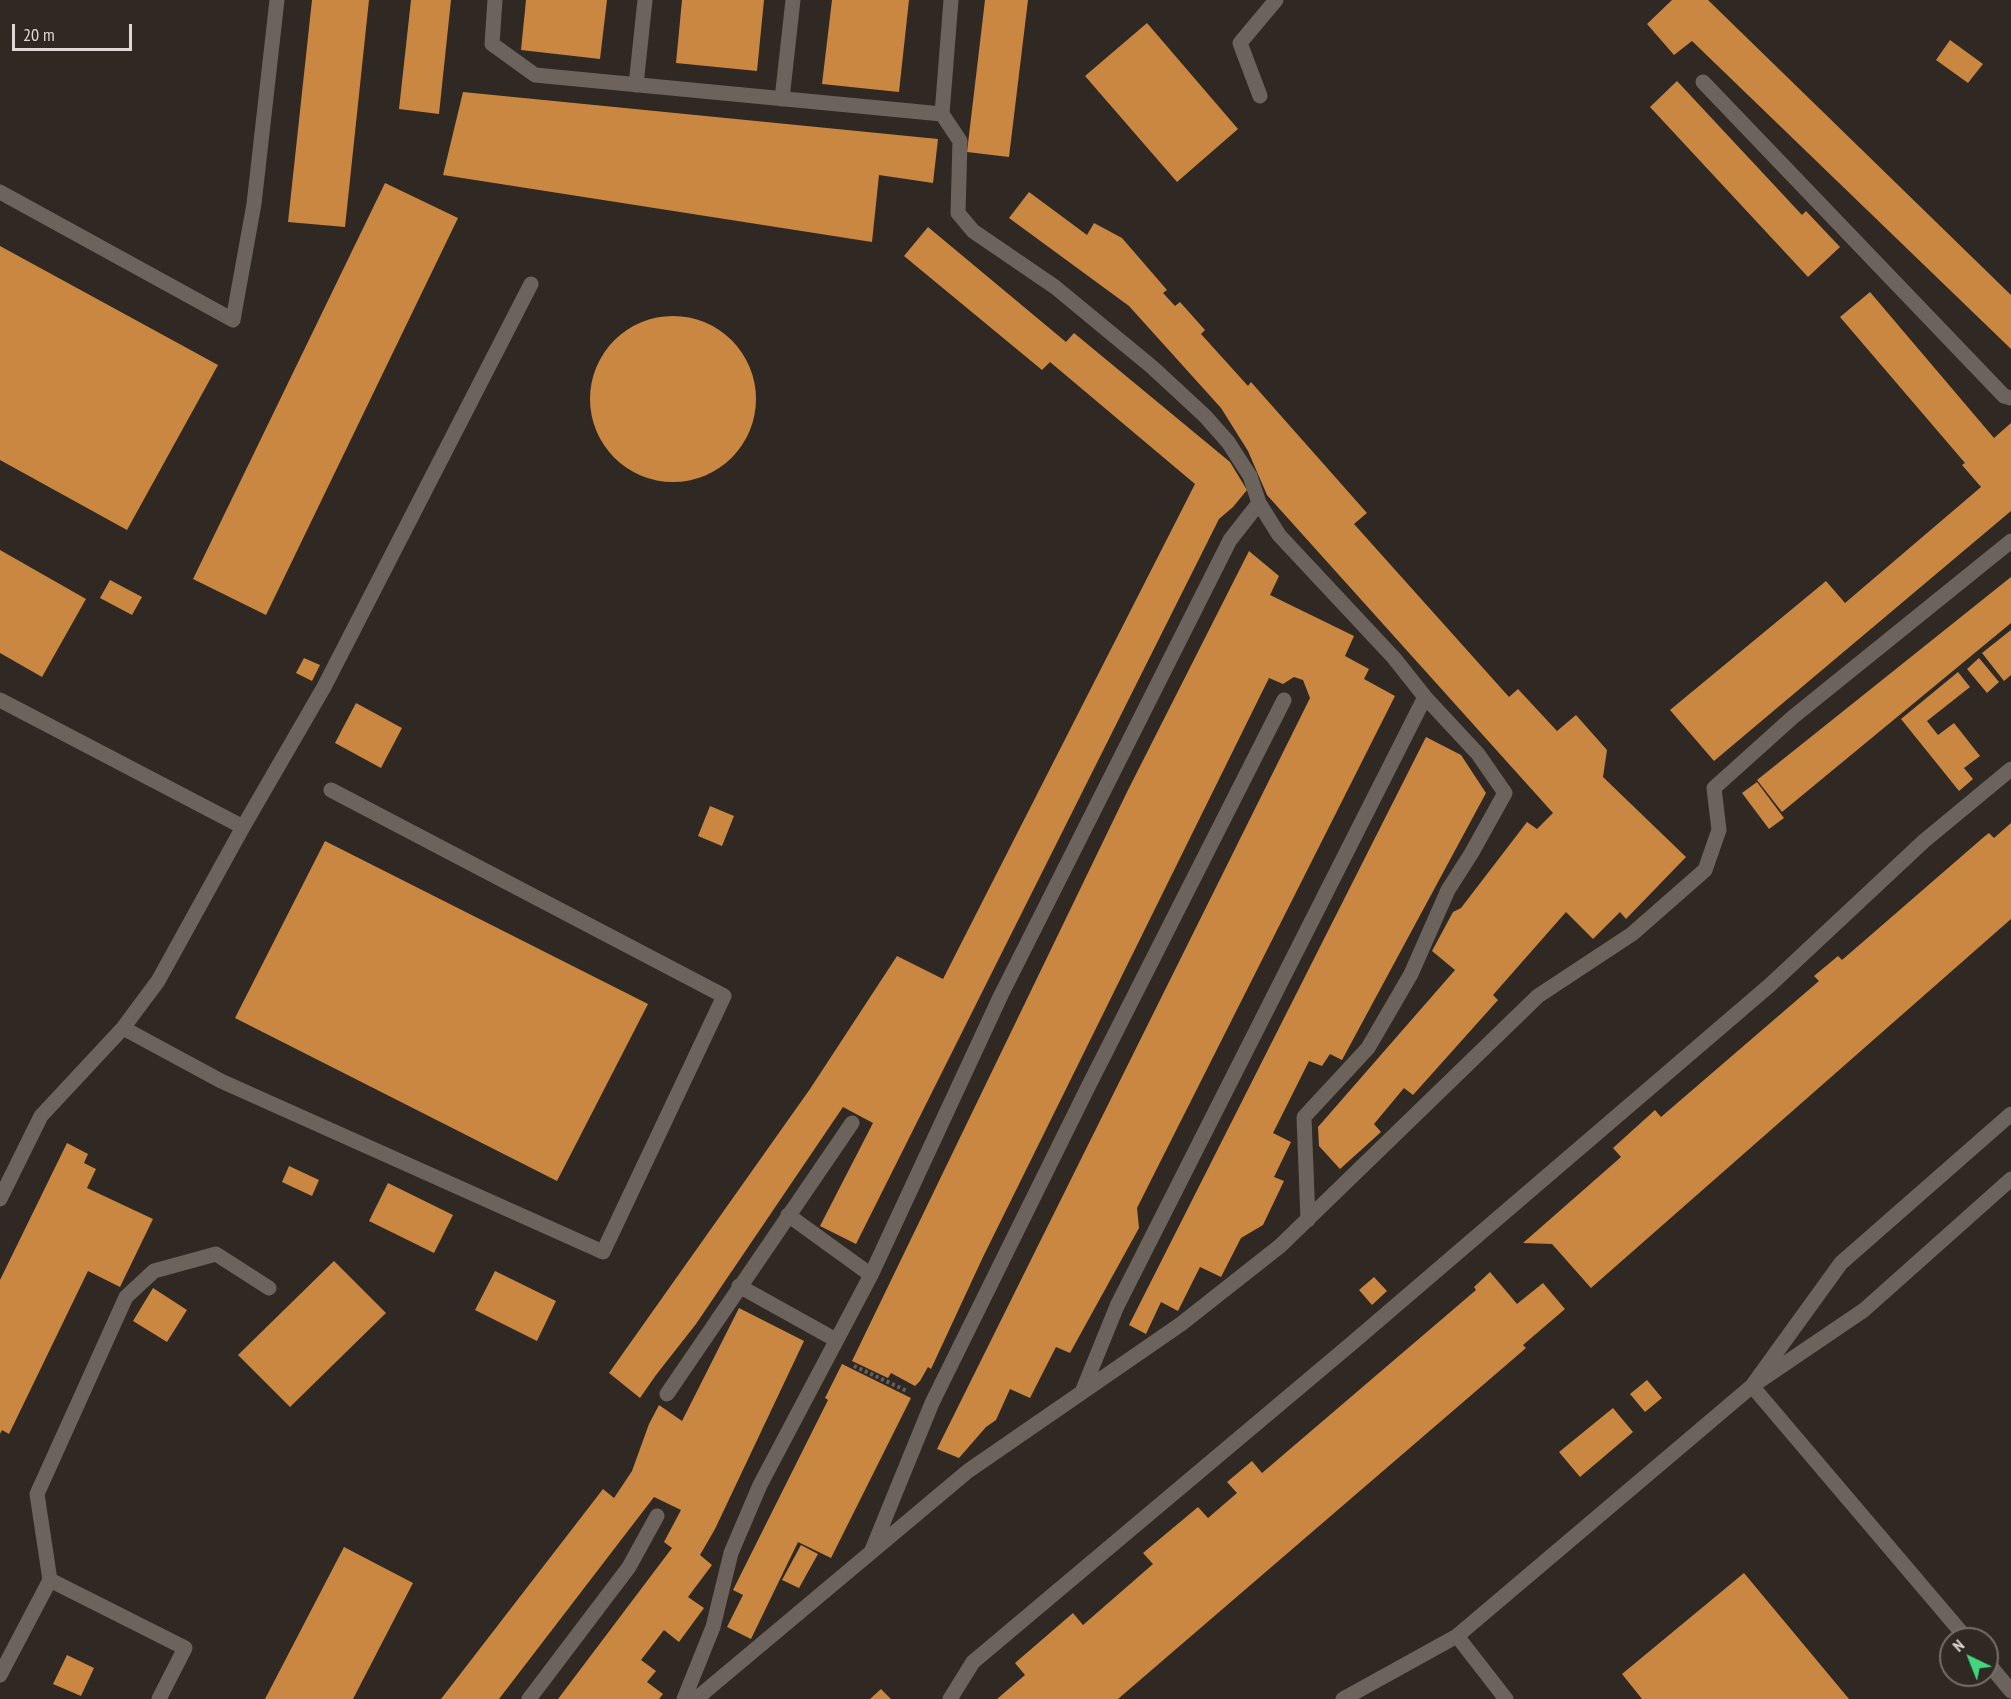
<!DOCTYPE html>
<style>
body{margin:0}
#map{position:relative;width:2011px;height:1699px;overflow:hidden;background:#2f2823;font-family:"PT Sans Narrow",sans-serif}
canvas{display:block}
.north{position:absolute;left:1939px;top:1627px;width:60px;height:60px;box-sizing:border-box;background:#2f2823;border:2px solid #756f6b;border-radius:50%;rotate:317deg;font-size:16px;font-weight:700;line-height:24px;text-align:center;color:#ded9d6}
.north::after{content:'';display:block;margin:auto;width:21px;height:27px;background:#41d77c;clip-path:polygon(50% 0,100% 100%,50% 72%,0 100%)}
.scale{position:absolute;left:12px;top:24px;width:120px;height:27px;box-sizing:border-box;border:3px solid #ded9d6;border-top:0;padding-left:8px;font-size:18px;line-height:21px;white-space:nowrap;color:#ded9d6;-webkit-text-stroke:4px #2f2823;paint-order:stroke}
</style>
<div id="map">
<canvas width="2011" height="1699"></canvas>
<div class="north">N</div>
<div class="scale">20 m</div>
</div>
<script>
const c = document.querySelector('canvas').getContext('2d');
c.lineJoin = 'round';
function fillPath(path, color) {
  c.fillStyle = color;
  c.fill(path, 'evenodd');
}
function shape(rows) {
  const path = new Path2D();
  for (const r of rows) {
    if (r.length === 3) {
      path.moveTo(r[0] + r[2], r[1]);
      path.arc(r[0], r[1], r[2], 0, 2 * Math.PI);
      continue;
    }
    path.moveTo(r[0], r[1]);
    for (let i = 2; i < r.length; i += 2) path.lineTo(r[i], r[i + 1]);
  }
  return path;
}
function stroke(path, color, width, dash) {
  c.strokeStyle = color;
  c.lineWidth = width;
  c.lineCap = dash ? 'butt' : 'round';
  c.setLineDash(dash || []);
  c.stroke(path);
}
const building = shape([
 [312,0,369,0,345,227,288,222],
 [411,0,451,0,439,114,399,109],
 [526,0,607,0,600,59,521,50],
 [682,0,764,0,757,71,676,63],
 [832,0,909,0,899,92,822,84],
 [985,0,1028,0,1009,157,967,152],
 [1672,0,1708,0,2011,295,2011,349,1692,41,1674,55,1647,24],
 [1147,23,1238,129,1177,182,1085,76],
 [1950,40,1983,64,1968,83,1936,60],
 [1677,81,1802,215,1806,211,1840,247,1808,277,1650,107],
 [463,92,938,139,933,183,879,175,872,242,443,175],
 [385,183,458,218,266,615,193,579],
 [1029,192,1087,235,1094,223,1122,238,1167,290,1163,293,1175,306,1180,302,1205,330,1201,334,1248,386,1251,382,1367,513,1354,524,1509,697,1518,689,1557,731,1576,715,1607,750,1603,777,1686,857,1626,919,1620,912,1593,939,1566,912,1493,995,1498,1000,1413,1095,1404,1088,1374,1124,1381,1132,1340,1169,1319,1146,1318,1127,1455,970,1432,951,1453,912,1461,908,1527,822,1537,829,1553,813,1267,495,1248,451,1221,408,1129,306,1009,218],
 [928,227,1066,342,1074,333,1230,462,1247,490,1233,507,1219,519,856,1244,820,1226,873,1123,843,1107,696,1324,656,1375,640,1398,609,1373,810,1089,897,956,943,979,1195,484,1050,362,1042,370,904,256],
 [0,246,218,365,127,530,0,460],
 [1870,292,1994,438,2011,423,2011,511,1714,761,1670,710,1826,581,1845,603,1981,487,1962,465,1965,463,1840,317],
 [673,399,83],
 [0,550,86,599,42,677,0,653],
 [1249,551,1279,576,1270,595,1354,636,1345,656,1369,669,1364,679,1395,696,1137,1208,1139,1228,1070,1353,1056,1347,1030,1398,1010,1389,996,1420,986,1427,959,1458,937,1449,1310,698,1303,680,1294,677,1283,684,1269,678,983,1257,931,1369,928,1367,920,1381,915,1386,891,1373,888,1378,852,1361,1128,790],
 [2011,577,2011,623,1782,812,1757,780],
 [110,580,142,597,132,615,100,598],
 [2011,630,2011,675,2004,681,1982,653],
 [304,658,320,665,312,681,296,673],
 [1979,658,1999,682,1987,693,1967,669],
 [1958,672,1970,687,1927,721,1938,735,1954,723,1980,756,1964,768,1973,779,1959,791,1901,719],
 [356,703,402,728,381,768,335,743],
 [1426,737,1461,755,1486,793,1342,1060,1330,1054,1322,1066,1309,1061,1273,1133,1291,1142,1274,1177,1284,1181,1263,1225,1241,1238,1221,1277,1200,1267,1178,1311,1161,1302,1146,1334,1129,1325],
 [1757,782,1784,818,1769,829,1742,793],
 [710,806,734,816,722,846,698,836],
 [2011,823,2011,919,1591,1288,1552,1244,1523,1243,1621,1157,1613,1148,1655,1110,1661,1117,1819,981,1814,976,1838,956,1842,960,1985,836,1989,833,1994,838],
 [325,841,648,1004,557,1181,235,1018],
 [67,1143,88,1154,84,1163,96,1169,87,1188,153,1219,120,1287,88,1271,9,1434,2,1430,0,1434,0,1280],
 [289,1166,319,1180,312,1196,282,1182],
 [388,1183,453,1215,434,1253,369,1221],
 [334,1261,386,1313,290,1407,238,1355],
 [495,1271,556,1301,537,1341,475,1310],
 [1490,1272,1517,1304,1543,1283,1565,1309,1523,1345,1526,1348,1118,1699,997,1699,1025,1675,1015,1663,1073,1613,1083,1625,1153,1564,1143,1553,1198,1507,1208,1518,1237,1493,1227,1482,1252,1461,1262,1473,1476,1290,1474,1287],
 [1374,1277,1387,1291,1372,1305,1359,1290],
 [153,1288,187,1310,167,1342,133,1321],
 [739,1308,804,1341,715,1529,700,1555,712,1565,688,1597,704,1608,679,1642,664,1630,641,1660,656,1671,647,1682,663,1694,659,1699,558,1699,672,1548,664,1542,681,1510,654,1497,499,1699,441,1699,603,1489,614,1498,632,1471,649,1424,659,1405,682,1421],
 [842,1364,911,1398,831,1558,798,1542,751,1639,727,1627,743,1595,733,1590,828,1400,825,1398],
 [1647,1380,1662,1398,1645,1412,1630,1394],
 [1613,1408,1633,1432,1580,1477,1559,1452],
 [801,1545,818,1554,799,1588,782,1580],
 [344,1547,413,1583,353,1699,265,1699],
 [1744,1573,1849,1699,1642,1699,1622,1674],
 [67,1655,94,1668,81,1696,53,1684],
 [881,1689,891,1699,870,1699]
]);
const path = shape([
 [854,1366,907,1391]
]);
const service = shape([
 [495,0,492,44,535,75,942,114],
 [951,0,942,114,960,141,958,213,973,231,1055,287,1152,367,1205,416,1228,442,1250,476,1259,503,1279,535,1394,658,1425,697,1478,754,1505,793,1471,854,1448,890,1411,974,1368,1048,1304,1117,1308,1220],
 [1703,82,2004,396,2011,398],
 [636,85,645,0],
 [1260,96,1240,43,1276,0],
 [782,99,793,0],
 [0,192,233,320,254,204,277,0],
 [0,700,243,827],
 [123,1028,221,1081,603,1252,724,996,331,790],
 [0,1199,41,1116,123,1028,158,981,243,827,324,687,531,284],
 [788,1215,871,1275],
 [739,1286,836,1340],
 [1082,1392,1117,1306,1425,697],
 [667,1394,852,1123],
 [872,1550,932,1403,1088,1087,1284,700],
 [50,1580,185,1648,159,1699],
 [1967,1639,1752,1386,1841,1263,2011,1114],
 [1987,1662,2011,1691],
 [0,1675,50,1580,37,1494,126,1297,154,1271,216,1254,269,1288],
 [529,1699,629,1567,657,1516],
 [684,1699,713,1627,731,1553,760,1485,871,1275,1001,995,1230,540,1259,503],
 [696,1699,968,1471,1181,1324,1280,1246,1538,996,1632,934,1705,870,1719,830,1714,788,1793,717,2011,541],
 [950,1699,973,1662,1351,1344,1770,985,1924,841,2011,769],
 [1343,1699,1457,1636],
 [1506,1699,1457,1636,1752,1386,1864,1310,2011,1179]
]);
fillPath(building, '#ca8741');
stroke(path, '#66605b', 4, [3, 3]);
stroke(service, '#6c635d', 15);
</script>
